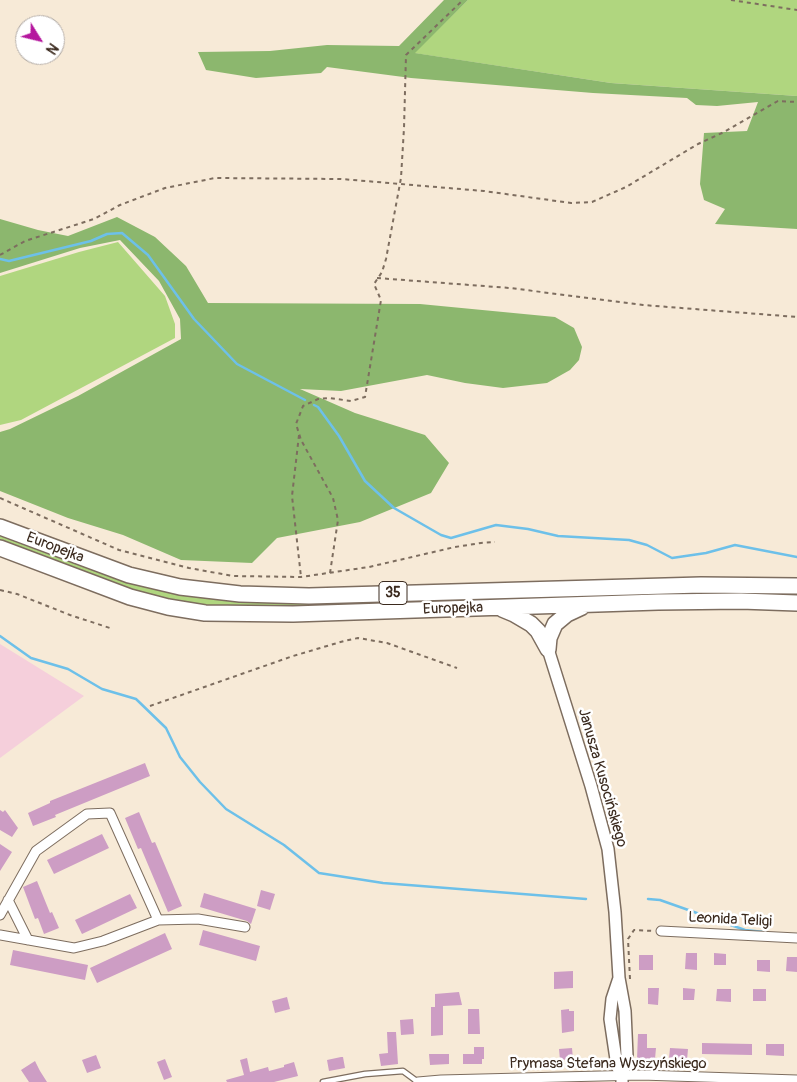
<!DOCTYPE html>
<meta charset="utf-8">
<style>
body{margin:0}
#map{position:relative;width:797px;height:1082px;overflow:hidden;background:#f7ead7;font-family:Pangolin,sans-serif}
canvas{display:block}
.north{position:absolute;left:15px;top:15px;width:50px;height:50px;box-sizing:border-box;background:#fff;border:1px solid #b1aaa5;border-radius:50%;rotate:126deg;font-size:14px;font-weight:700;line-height:20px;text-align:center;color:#3b2a1e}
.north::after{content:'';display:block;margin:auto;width:18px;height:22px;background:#b5179e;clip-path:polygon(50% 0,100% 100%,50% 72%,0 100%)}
</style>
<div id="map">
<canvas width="797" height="1082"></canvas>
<div class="north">N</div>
</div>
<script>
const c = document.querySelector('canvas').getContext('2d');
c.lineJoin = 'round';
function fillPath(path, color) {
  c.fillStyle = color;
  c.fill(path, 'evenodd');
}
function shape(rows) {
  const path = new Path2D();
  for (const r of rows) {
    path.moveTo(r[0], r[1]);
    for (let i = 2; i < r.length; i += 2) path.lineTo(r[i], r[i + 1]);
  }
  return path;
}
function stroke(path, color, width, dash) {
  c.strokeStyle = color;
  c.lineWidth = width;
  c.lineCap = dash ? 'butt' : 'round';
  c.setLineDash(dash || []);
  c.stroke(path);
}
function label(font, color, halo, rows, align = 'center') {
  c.font = font + ' Pangolin,sans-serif';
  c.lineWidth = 5;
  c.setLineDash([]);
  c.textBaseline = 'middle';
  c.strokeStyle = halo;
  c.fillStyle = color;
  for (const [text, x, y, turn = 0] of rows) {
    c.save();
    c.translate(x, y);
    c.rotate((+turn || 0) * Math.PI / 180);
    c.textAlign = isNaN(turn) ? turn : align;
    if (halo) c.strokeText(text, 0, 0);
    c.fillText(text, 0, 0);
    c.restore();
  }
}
const built = shape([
 [0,644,84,696,0,758]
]);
const green = shape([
 [468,0,797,0,797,96,611,83,414,53],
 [118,242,165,296,175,324,175,338,21,420,0,425,0,276,79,252],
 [0,533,226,600,263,602,300,602,702,591,797,593,797,598,261,609,185,604,133,591,0,542]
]);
const forest = shape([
 [444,0,468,0,415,53,611,83,797,96,797,229,715,224,725,209,704,200,700,184,704,133,747,131,758,102,717,106,696,105,687,98,593,93,411,78,327,67,321,73,256,78,206,70,198,52,270,51,327,45,399,46],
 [117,217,155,237,186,266,208,303,420,304,555,317,574,328,582,347,579,360,570,370,547,383,503,388,465,383,427,375,341,391,300,389,355,413,425,435,449,463,431,493,360,522,277,538,252,563,181,560,123,535,68,518,0,491,0,432,10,429,78,396,181,339,180,319,159,281,120,240,80,248,0,273,0,219,38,230,68,236]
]);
const stream = shape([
 [0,259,9,261,91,241,107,234,122,233,148,255,194,319,237,364,305,400],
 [314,405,318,407,339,436,365,481,394,508,441,535,451,538,496,525,528,529,558,536,629,540,647,545,672,558,706,553,735,545,797,557],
 [0,636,31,658,68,669,102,689,136,699,166,728,180,757,200,782,226,809,284,845,319,873,383,883,586,899],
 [648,899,660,900,745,930,764,932]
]);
const building = shape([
 [145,763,150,776,55,815,56,817,33,826,28,813,50,803,50,801],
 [0,810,3,812,5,810,18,828,12,837,0,830],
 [139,812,152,843,155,842,182,906,168,912,141,848,138,849,125,818],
 [102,834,109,848,54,874,47,860],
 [0,844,12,852,0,871],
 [37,881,50,913,52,912,59,928,44,934,38,918,35,919,23,887],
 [261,890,275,894,270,910,257,906],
 [204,893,256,909,251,924,247,921,200,907],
 [130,894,137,908,82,934,75,920],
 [203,930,260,946,256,961,199,945],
 [165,933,172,949,97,983,90,968],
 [13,950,88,965,85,980,10,965],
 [686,953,697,953,697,970,685,969],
 [714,953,726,954,726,965,714,965],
 [639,955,653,955,653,970,639,970],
 [787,957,797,957,797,972,786,971],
 [757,960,770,960,770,972,757,971],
 [573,971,573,988,554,989,554,972],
 [648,988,659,988,658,1005,648,1004],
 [683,988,695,989,694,1000,683,1000],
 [717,989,731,989,731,1002,716,1001],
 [753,989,766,989,766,1001,753,1001],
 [459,992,462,1005,443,1006,443,1035,431,1036,431,1007,435,1007,435,994],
 [287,997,290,1009,275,1013,272,1001],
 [468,1009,479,1009,480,1034,468,1034],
 [569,1009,569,1011,574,1011,574,1031,562,1033,561,1010],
 [413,1019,414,1034,401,1035,400,1020],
 [387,1032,396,1032,398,1064,381,1066,379,1054,388,1053],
 [638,1034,647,1034,647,1048,656,1048,655,1059,637,1059],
 [702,1043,752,1044,752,1055,702,1054],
 [766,1044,784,1044,784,1056,766,1055],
 [474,1047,484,1047,484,1059,482,1059,482,1064,463,1064,463,1054,474,1054],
 [572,1048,573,1059,560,1060,559,1049],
 [670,1048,688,1049,687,1060,669,1059],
 [429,1054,449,1054,449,1064,430,1065],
 [96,1055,101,1068,87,1073,82,1060],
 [341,1057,343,1057,345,1068,329,1071,327,1060],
 [247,1058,250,1072,268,1067,269,1071,284,1067,284,1065,294,1062,298,1076,274,1082,227,1082,226,1080,244,1075,240,1060],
 [165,1059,172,1077,164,1080,157,1062],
 [35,1061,40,1071,47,1082,29,1082,21,1070]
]);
const path = shape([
 [731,0,797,10],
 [0,255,25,241,94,219,120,205,165,188,215,178,341,179,484,191,571,203,592,202,626,187,698,144,722,133,778,101,797,102],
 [377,278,510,288,643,305,797,317],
 [299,435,292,496,301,577],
 [0,498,119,550,189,568,233,576,301,577,369,567,455,547,481,543,495,542],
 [330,573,338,520,333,498,301,440,296,424,303,406,318,399,329,398,351,401,365,397,381,300,374,284,382,272,386,259,401,178,404,128,406,55,463,0],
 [0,590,17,594,70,615,110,628],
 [150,706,293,656,344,641,358,638,387,643,457,668],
 [630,979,628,939,634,930,654,931]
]);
const service = shape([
 [323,1082,365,1074,403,1071,418,1082]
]);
const minor = shape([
 [8,900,28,940],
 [0,915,36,851,87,814,110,813,158,920],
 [661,931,797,938],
 [0,935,74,948,103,941,158,920,198,919,245,927],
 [418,1082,441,1080,641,1075,797,1080]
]);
const tertiary = shape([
 [548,649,591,786,608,849,615,912,619,978,625,1011,627,1056,622,1076,622,1082],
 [619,978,612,999,610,1019,617,1066,622,1076]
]);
const primary = shape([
 [0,527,129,575,180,587,240,594,309,596,701,585,797,586],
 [0,548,130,597,168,607,205,613,293,614,658,602,741,601,797,603],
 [502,609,514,614,531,624,538,631,548,649],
 [548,649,549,638,555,624,567,614,582,607]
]);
const shields = [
 [393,593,28]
];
const shieldNames = [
 ["35",393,593]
];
const streetNames = [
 ["Europejka",55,548,21],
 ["Europejka",453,609,-2],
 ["Janusza Kusocińskiego",602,778,74],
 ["Leonida Teligi",730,920,3],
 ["Prymasa Stefana Wyszyńskiego",608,1064]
];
fillPath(built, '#f5cfdb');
fillPath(green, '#b0d67f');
fillPath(forest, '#8cb76e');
stroke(stream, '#6dc0e9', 2.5);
fillPath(building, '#cd9dc4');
stroke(service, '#7d6d5f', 7);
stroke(minor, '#7d6d5f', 11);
stroke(tertiary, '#7d6d5f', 14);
stroke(primary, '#7d6d5f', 18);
stroke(path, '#7d6d5f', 2, [4, 4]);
stroke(service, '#fff', 4.5);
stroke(minor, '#fff', 9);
stroke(tertiary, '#fff', 11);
stroke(primary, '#fff', 15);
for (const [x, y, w] of shields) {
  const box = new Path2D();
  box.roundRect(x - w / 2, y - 11.5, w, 23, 4);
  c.fillStyle = '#fff';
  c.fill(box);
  stroke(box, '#3b2a1e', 1);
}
label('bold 14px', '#3b2a1e', null, shieldNames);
label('15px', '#3b2a1e', '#fff', streetNames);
</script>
